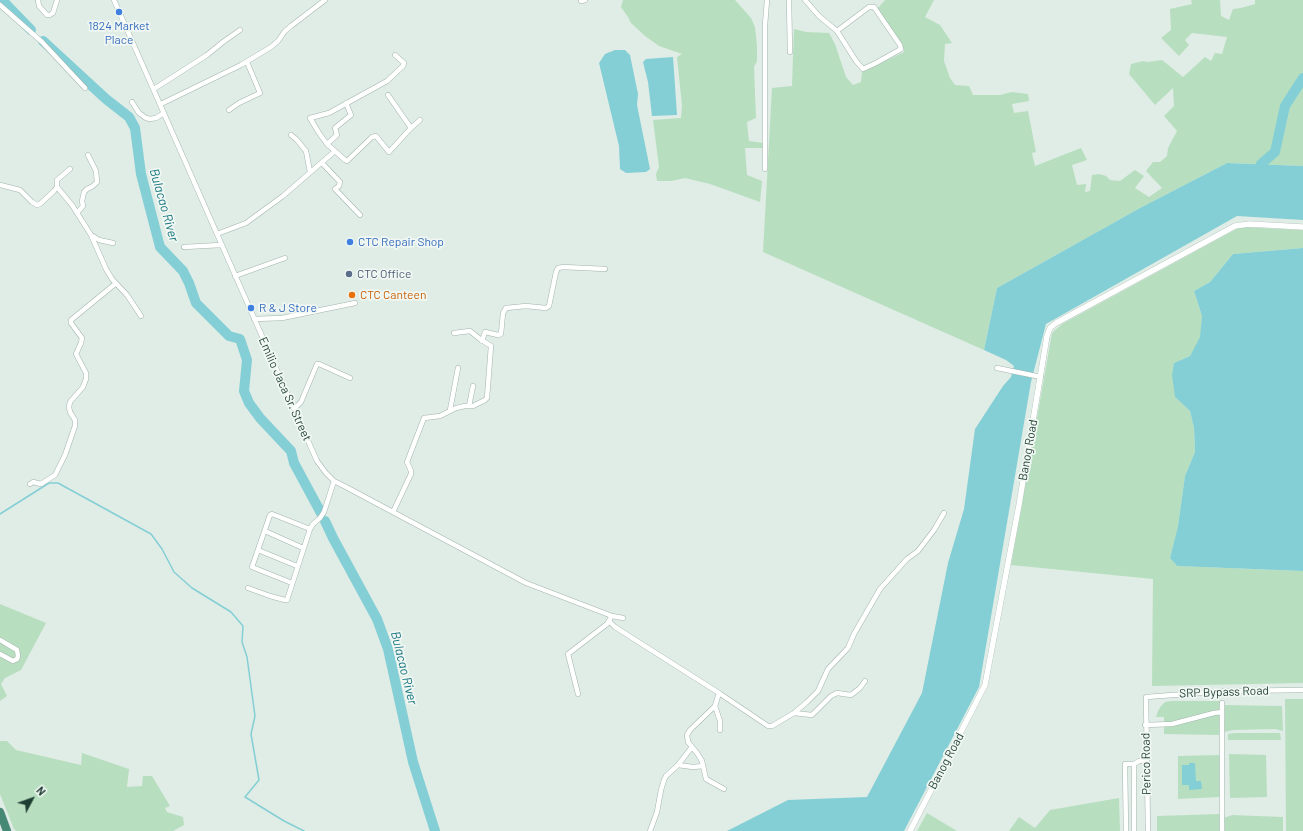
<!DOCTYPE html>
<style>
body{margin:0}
#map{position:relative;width:1303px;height:831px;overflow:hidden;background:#e0ece6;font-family:Barlow,sans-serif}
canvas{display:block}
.north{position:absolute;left:12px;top:779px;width:40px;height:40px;-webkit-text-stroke:3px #f1f8f4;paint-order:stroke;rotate:49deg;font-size:11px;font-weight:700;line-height:16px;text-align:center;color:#1f3e33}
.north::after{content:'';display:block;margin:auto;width:14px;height:18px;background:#1f3e33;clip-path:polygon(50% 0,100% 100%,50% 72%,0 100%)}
</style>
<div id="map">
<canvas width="1303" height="831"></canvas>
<div class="north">N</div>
</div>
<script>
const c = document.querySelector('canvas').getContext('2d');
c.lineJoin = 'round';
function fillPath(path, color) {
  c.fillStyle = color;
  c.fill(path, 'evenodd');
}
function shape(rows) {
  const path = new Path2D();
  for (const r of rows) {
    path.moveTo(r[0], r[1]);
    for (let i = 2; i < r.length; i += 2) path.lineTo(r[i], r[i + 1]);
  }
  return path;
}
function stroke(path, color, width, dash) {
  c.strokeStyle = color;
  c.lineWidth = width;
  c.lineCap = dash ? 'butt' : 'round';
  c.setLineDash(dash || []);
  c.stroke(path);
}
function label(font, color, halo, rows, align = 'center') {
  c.font = font + ' Barlow,sans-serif';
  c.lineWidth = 3.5;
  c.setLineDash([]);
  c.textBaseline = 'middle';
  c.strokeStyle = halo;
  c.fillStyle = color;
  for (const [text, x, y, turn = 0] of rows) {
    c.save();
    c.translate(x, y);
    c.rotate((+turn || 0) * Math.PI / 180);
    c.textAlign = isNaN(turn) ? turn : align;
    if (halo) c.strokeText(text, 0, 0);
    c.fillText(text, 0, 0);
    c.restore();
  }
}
const green = shape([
 [623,0,735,0,751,18,755,27,757,46,757,61,754,67,756,118,747,122,749,141,763,143,764,148,745,148,747,175,762,181,760,202,710,184,685,178,671,181,657,181,656,174,659,167,653,120,681,118,682,106,677,57,682,54,659,46,645,36,631,23,628,17,621,7],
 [885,0,934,0,925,17,940,25,952,43,945,44,944,61,950,78,955,85,969,86,973,95,1000,95,1012,92,1028,94,1029,101,1012,104,1014,113,1028,111,1036,152,1032,153,1035,166,1081,148,1087,160,1072,165,1077,185,1086,184,1085,192,1090,191,1092,175,1099,174,1106,176,1110,180,1120,181,1135,170,1144,176,1135,188,1149,197,1162,188,1146,171,1153,162,1160,162,1167,156,1168,148,1177,131,1164,116,1174,106,1173,88,1155,105,1129,74,1131,64,1143,61,1148,62,1162,60,1183,77,1205,57,1211,61,1215,53,1222,54,1227,37,1192,33,1185,40,1189,45,1179,56,1161,38,1171,30,1170,9,1192,4,1191,0,1220,0,1221,16,1229,20,1233,9,1241,8,1255,4,1255,0,1303,0,1303,166,1227,163,1140,208,997,288,984,350,763,252,772,88,792,86,794,29,806,32,829,33,835,44,846,77,853,85,861,82,862,72,904,52,904,49,877,9],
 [1240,227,1303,230,1303,248,1233,254,1210,282,1194,291,1202,316,1201,337,1190,356,1174,363,1175,397,1190,411,1194,428,1195,452,1185,476,1178,526,1170,558,1177,566,1303,571,1303,683,1152,686,1153,579,1011,565,1052,333,1062,324],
 [0,604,46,623,21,670,5,678,1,684,7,696,0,701],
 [1285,699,1303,699,1303,831,1286,831],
 [1171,701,1220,701,1219,735,1164,734,1164,717,1156,717,1158,711,1161,706,1165,702],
 [1225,705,1282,706,1283,731,1275,729,1233,730,1224,732],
 [1235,733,1280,733,1281,740,1228,740,1228,734],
 [0,741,7,741,16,750,81,765,82,753,129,769,127,787,142,786,143,776,152,776,170,806,165,808,167,812,183,817,184,825,173,831,16,831,14,829,0,794],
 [1229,754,1266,755,1267,797,1230,798],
 [1220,755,1220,797,1178,799,1178,756],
 [1119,798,1120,831,1009,831,1019,817,1035,828,1050,810],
 [927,813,957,831,917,831],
 [1220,814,1220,831,1157,831,1157,816],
 [1232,815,1283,817,1283,831,1225,831,1224,818]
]);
const water = shape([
 [615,50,625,50,630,55,638,94,637,105,650,169,646,172,626,173,620,169,619,146,599,63,605,54],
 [673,57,677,115,652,116,648,82,643,62,646,59],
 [1227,163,1303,166,1303,220,1237,216,1046,324,1031,382,979,687,904,831,727,831,788,800,867,797,922,693,948,563,964,509,975,429,1003,386,1011,377,1014,366,1006,360,984,350,997,288,1140,208],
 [1303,248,1303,571,1177,566,1170,558,1178,526,1185,476,1195,452,1194,428,1190,411,1175,397,1172,375,1174,363,1190,356,1200,337,1202,316,1194,291,1210,282,1233,254],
 [1189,763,1195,763,1196,781,1201,781,1202,789,1189,790,1189,785,1182,785,1182,765,1189,765]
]);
const stream = shape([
 [0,514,49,483,58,483,151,534,162,549,174,572,192,588,231,612,243,626,242,642,247,657,255,716,251,734,259,780,245,797,284,821,304,831]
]);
const river = shape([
 [2,0,31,30],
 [43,41,106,99,129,117,135,128,141,174,160,247,183,271,189,283,196,303,229,336,240,339,247,360,244,391,249,403,260,418,291,451,294,463,321,513],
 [1261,164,1275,152,1285,106,1303,78],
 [325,521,333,538,377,619,388,649,413,762,435,831]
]);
const minor = shape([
 [38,0,39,6,47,15,50,15,53,13,57,0],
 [114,0,317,461,326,473,334,481,346,487,526,583,612,616,623,618],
 [789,0,790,52],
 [805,0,819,16,837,31,856,61,863,69,876,63,901,49,900,45,874,7,869,7,837,31],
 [581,1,585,0],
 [0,5,42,42,85,88],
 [395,55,404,63,403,66,387,81,329,113,310,118,319,133,327,144,345,160,347,161,372,137,376,136,389,152,411,128,420,120],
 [154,89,207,55,223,42,240,30],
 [388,95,411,128],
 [132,102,139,113,146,118,150,119,156,118,164,113],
 [161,104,241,65,271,47,278,41,285,31,291,26,325,0],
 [229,110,239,103,260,93,247,62],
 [291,135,296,139,306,151,310,172],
 [327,144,337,135,335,128,351,115,346,103],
 [322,163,340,182,339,186,335,189,360,215],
 [765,169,765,25,767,0],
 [0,185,20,190,32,202,37,205,40,204,54,191,57,187,57,180,70,169],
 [57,187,72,205,91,235,106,269,112,279,127,295,141,316],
 [77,213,83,206,82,201,84,192,87,189,93,186,97,182,96,171,88,155],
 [217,234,246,223,283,196,335,151],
 [93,236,99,240,113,243],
 [184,247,221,245],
 [235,276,285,258],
 [254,319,282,318,355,303],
 [482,341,485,332,498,335,501,334,503,313,506,308,526,306,546,308,549,306,556,272,558,268,563,267,605,269],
 [997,368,1041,377],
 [469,406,473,386],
 [294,409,301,402,317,364,319,364,350,378],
 [450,410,458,368],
 [30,484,33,482,41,484,55,475,65,455,75,426,75,420,70,412,69,407,70,402,83,387,86,379,86,373,76,354,81,343,82,338,71,323,71,320,115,284],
 [393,512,411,474,411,471,407,462,424,418,440,416,456,408,465,406,473,406,485,400,487,398,491,346,480,339,470,331,454,333],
 [265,531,303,548],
 [258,550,297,566],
 [292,583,252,567,270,515,272,514,310,529],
 [248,588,270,596,285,600,287,600,310,529,313,524,320,518,324,512,334,481],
 [609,621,615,627,626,634,719,693,768,726,772,726,794,713,807,702,818,691,828,669,848,648,854,634,880,589,907,559,918,551,934,530,944,513],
 [0,640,17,650,18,656,17,659,13,661,0,654],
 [719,693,715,706,690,730,687,735,688,742,697,753,702,761,706,779,724,789],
 [578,694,568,654,607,624,610,619],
 [1222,703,1222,831],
 [715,706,720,721,720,730],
 [794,713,812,715,831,696,837,693,851,695,860,688,865,681],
 [1145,725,1172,724,1214,713,1222,712],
 [1134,764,1139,761,1146,760],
 [678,765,693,767,703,766],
 [650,831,657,812,661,790,664,780,666,776,678,765,692,747],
 [1126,831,1125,764,1134,764],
 [1134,831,1134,764],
 [1148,831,1146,697,1227,691,1303,690]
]);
const tertiary = shape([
 [910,831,985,685,1019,505,1047,336,1050,328,1056,323,1235,226,1249,224,1303,227]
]);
const trunk = shape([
 [0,812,7,831]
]);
const markers = [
 [119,12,4,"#3f7fe0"],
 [350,242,4,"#3f7fe0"],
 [349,274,4,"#5c6f8a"],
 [352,295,4,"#e8710a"],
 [251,308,4,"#3f7fe0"]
];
const shopNames = [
 ["1824 Market",119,26,"center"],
 ["Place",119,40,"center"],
 ["CTC Repair Shop",358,242],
 ["R & J Store",259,308]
];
const serviceNames = [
 ["CTC Office",357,274]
];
const foodNames = [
 ["CTC Canteen",360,295]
];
const streetNames = [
 ["Emilio Jaca Sr. Street",285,389,66],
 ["Banog Road",1028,450,-80],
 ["SRP Bypass Road",1224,692,-2],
 ["Banog Road",946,761,-62],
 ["Perico Road",1146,764,-91]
];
const waterNames = [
 ["Bulacao River",164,205,74],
 ["Bulacao River",404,668,76]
];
fillPath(green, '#b7dfbf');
fillPath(water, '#84cfd5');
stroke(stream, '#84cfd5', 1.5);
stroke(river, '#84cfd5', 10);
stroke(minor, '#a2b4ad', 5.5);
stroke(tertiary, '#a2b4ad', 6);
stroke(trunk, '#c0c9c6', 9);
stroke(minor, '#fff', 4.5);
stroke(tertiary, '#fff', 5.5);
stroke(trunk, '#458874', 8);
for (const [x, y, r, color] of markers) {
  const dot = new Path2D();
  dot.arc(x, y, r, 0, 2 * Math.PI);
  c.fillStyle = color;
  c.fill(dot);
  stroke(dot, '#f1f8f4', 1.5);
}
label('12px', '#366cbe', '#f1f8f4', shopNames, 'left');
label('12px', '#4e5e75', '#f1f8f4', serviceNames, 'left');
label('12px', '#c56008', '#f1f8f4', foodNames, 'left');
label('12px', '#1f3e33', '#f1f8f4', streetNames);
label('italic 13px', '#15747e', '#f1f8f4', waterNames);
</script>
